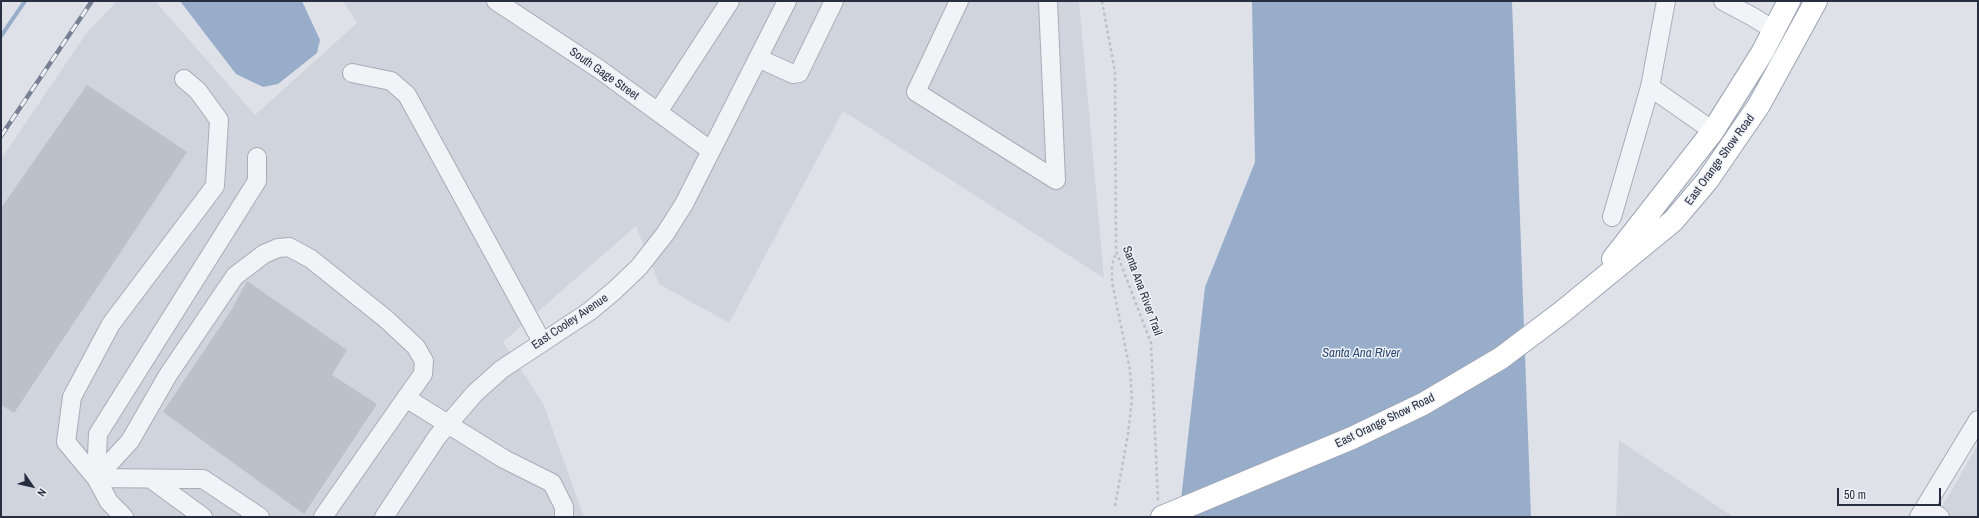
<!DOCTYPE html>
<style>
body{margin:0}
#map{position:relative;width:1979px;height:518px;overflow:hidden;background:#dee2e8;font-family:"Archivo Narrow",sans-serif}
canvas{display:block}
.frame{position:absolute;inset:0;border:2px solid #272e40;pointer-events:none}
.north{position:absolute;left:12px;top:466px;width:40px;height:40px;-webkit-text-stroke:3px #eef1f6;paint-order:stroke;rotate:124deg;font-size:11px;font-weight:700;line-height:16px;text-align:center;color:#272e40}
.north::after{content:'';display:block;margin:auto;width:14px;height:18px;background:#272e40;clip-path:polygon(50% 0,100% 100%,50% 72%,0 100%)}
.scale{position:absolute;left:1837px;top:488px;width:104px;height:18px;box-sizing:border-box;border:2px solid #272e40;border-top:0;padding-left:5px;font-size:12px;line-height:14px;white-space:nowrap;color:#272e40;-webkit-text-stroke:3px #eef1f6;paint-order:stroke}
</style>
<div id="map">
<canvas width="1979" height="518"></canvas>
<div class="frame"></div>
<div class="north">N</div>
<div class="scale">50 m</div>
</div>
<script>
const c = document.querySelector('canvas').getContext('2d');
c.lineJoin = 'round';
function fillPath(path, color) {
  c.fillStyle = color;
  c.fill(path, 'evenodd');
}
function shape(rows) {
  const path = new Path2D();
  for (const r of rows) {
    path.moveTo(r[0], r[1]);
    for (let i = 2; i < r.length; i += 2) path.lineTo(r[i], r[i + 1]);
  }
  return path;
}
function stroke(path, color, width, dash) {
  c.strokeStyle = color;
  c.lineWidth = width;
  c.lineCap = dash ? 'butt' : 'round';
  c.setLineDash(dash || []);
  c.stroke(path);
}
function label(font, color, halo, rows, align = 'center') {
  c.font = font + ' "Archivo Narrow",sans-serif';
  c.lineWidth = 3;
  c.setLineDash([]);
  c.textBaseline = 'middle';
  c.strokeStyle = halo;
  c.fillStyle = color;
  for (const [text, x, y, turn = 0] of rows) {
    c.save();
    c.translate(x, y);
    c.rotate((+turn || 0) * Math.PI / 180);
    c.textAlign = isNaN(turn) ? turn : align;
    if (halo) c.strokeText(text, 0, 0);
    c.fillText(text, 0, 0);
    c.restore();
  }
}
const built = shape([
 [117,1,155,1,255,115,357,23,343,1,1079,1,1104,278,843,111,729,323,659,284,636,226,503,342,543,403,584,517,1,517,1,159,88,31],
 [1619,440,1733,517,1616,517],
 [1978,445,1978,517,1936,517]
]);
const water = shape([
 [180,1,302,1,320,40,317,53,278,84,263,87,236,74],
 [1252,1,1512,1,1531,517,1179,517,1205,287,1255,162]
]);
const stream = shape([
 [1,36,25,1]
]);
const building = shape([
 [87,85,187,152,14,413,1,405,1,208],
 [247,281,347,350,332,375,377,404,304,514,163,412,232,309]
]);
const path = shape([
 [1102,1,1115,72,1116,251,1151,343,1158,501],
 [1115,506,1128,434,1132,400,1130,370,1112,282,1112,265,1116,252]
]);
const minor = shape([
 [496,1,599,69,710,150],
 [959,1,916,92,1056,180,1048,1],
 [1723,1,1753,17,1774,30],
 [758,58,793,74,799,73,834,1],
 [352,73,391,81,407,95,542,342],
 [1650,87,1713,131],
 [658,112,730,1],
 [1612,217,1650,87,1666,1],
 [96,478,130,441,168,375,235,276,264,254,278,248,289,247,311,259,386,319,416,347,424,361,423,374,406,398],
 [96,478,98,434,257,181,257,157],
 [96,478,203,479,260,517],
 [151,479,203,517],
 [1925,507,1940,517],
 [124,517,109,502,96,478,66,442,72,397,111,324,215,186,219,120,198,91,184,79],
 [323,517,406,398,504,459,552,483,564,507,564,517],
 [384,517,437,437,475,393,502,369,590,311,615,290,639,267,665,234,684,204,787,1],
 [1919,517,1978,420]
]);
const major = shape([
 [1613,259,1713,131,1762,53,1789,1],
 [1162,517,1352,438,1423,404,1501,358,1562,312,1673,221,1707,181,1759,105,1816,1]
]);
const rail = shape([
 [1,136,92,1]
]);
const streetNames = [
 ["South Gage Street",604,74,35],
 ["East Orange Show Road",1720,160,-54],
 ["Santa Ana River Trail",1142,291,70],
 ["East Cooley Avenue",570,322,-34],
 ["East Orange Show Road",1385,421,-26]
];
const waterNames = [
 ["Santa Ana River",1361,354]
];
fillPath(built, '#d0d4dd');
fillPath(water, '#98adca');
stroke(stream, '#98adca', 4);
fillPath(building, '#bbc0cb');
stroke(minor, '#a7acb6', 20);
stroke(major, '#9da5b4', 24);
stroke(path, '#bcc0c7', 2.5, [3, 3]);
stroke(minor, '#f1f3f7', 18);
stroke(major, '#fff', 22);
stroke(rail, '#778092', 4.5);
stroke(rail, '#eef1f6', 3, [9]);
label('12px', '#272e40', '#eef1f6', streetNames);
label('italic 13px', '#304a75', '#eef1f6', waterNames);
</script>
